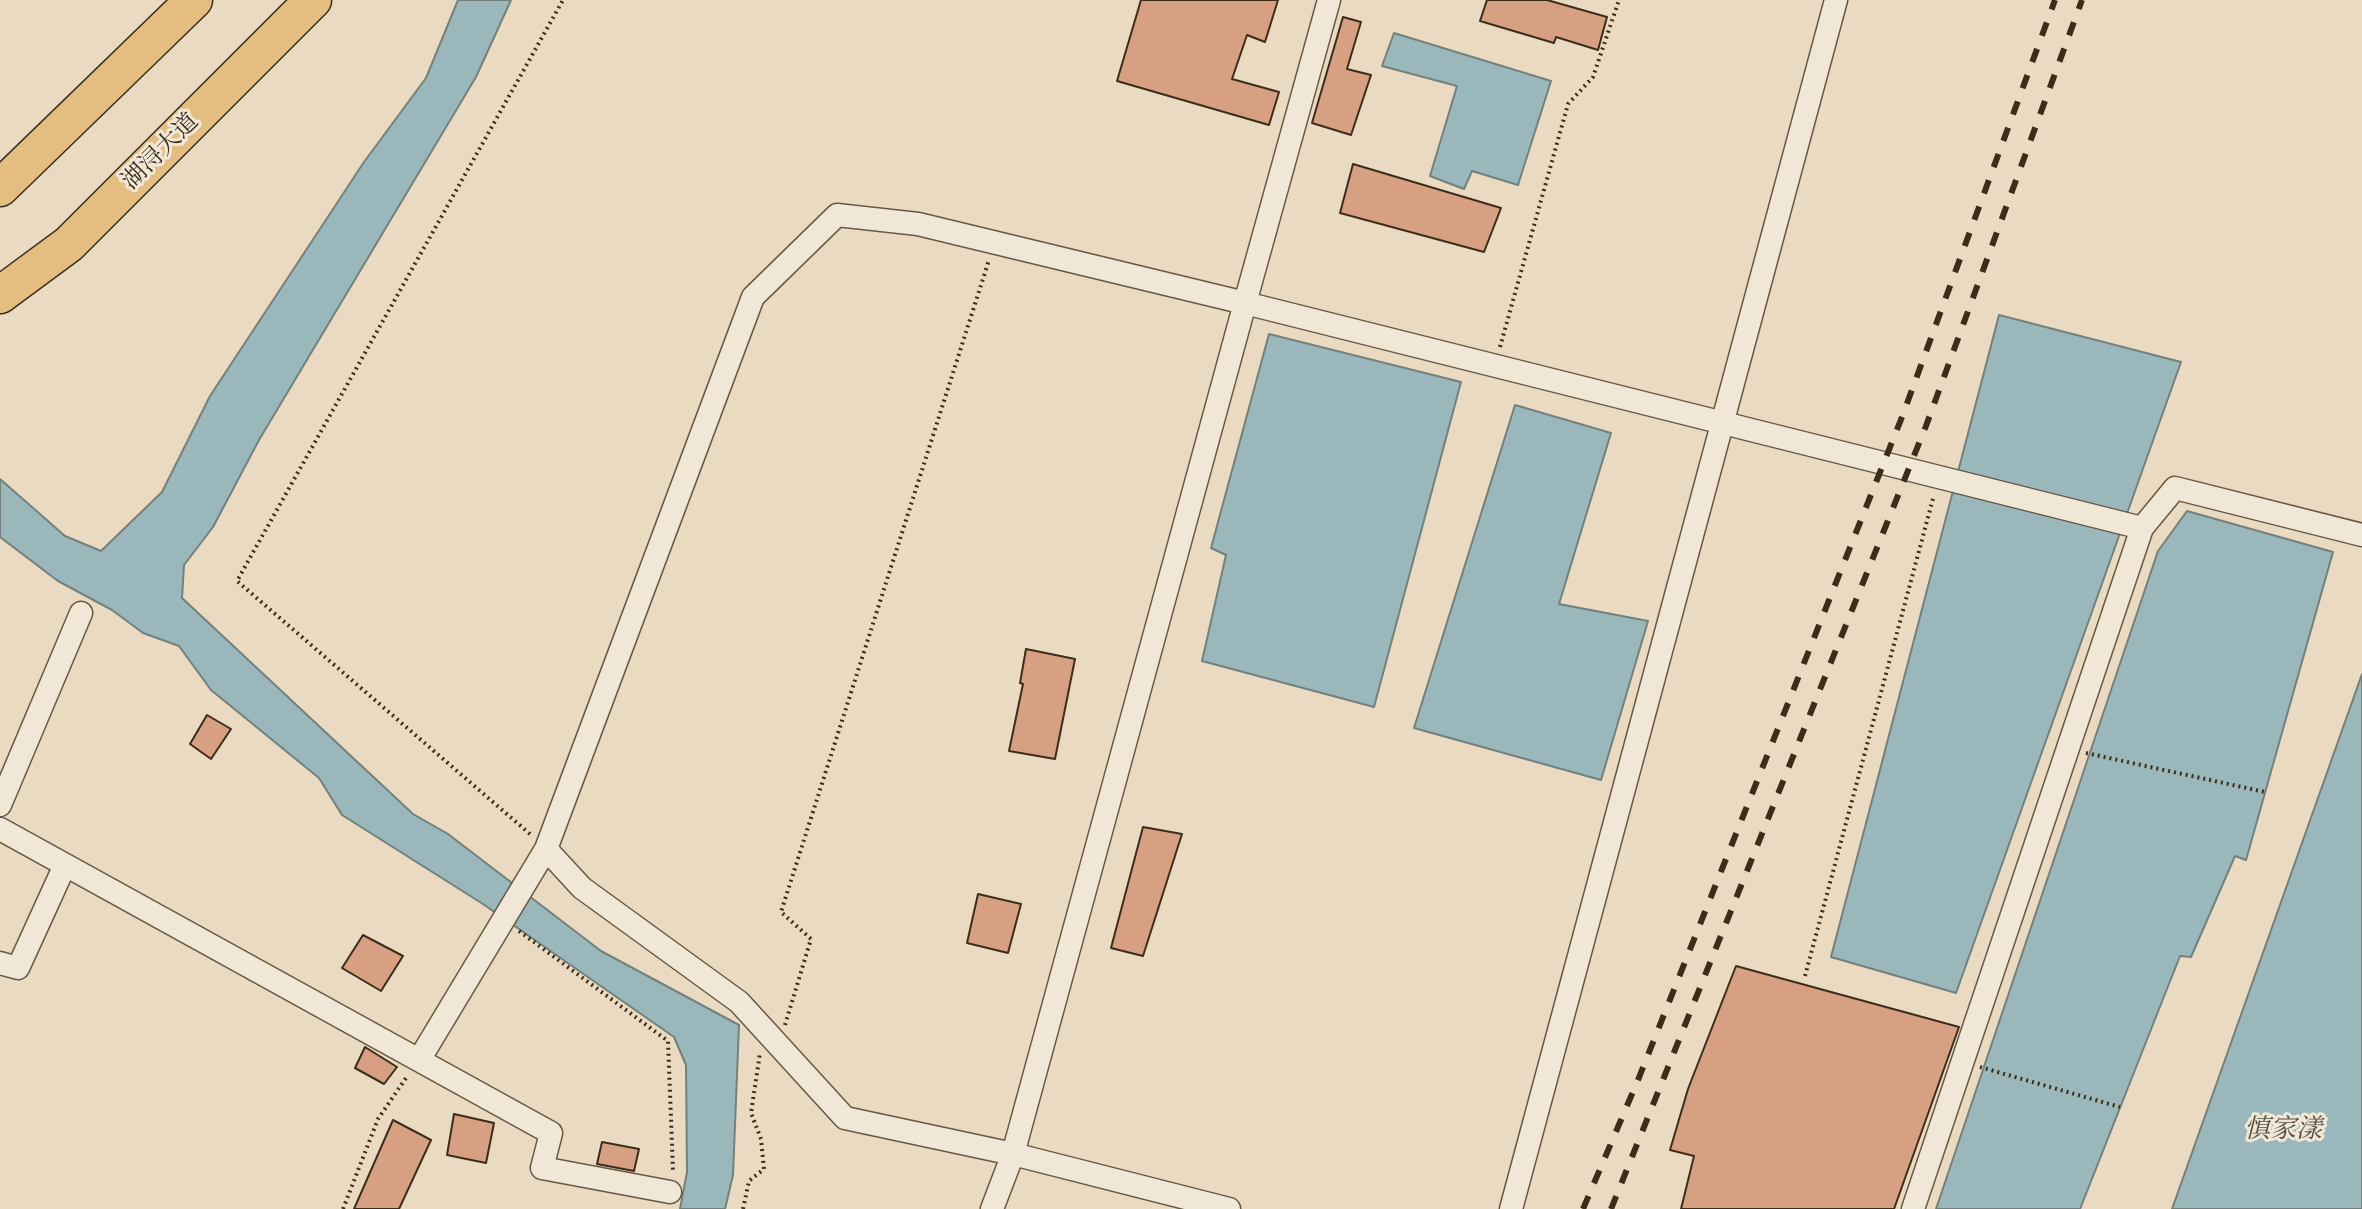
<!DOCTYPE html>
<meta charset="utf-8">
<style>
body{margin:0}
canvas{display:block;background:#e9dac1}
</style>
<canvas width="2362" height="1209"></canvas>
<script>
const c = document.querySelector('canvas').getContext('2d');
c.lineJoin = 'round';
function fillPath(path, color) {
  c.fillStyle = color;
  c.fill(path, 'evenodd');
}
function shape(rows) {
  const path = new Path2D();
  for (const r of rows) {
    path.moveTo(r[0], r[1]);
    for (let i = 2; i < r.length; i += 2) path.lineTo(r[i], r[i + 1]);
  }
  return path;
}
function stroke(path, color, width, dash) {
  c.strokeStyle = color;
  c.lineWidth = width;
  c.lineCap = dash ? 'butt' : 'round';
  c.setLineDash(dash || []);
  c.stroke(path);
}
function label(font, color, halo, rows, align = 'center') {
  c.font = font + ' "IM FELL Great Primer","Noto Serif SC",serif';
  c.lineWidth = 6;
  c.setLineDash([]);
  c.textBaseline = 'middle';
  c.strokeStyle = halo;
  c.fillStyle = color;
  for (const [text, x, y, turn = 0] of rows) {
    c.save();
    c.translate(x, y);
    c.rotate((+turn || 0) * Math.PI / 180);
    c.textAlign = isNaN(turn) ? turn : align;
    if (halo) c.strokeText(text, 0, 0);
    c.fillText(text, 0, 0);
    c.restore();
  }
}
const water = shape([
 [458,0,511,0,476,77,259,440,213,527,184,565,182,598,413,814,448,834,601,951,739,1025,733,1175,725,1209,680,1209,687,1172,686,1065,674,1037,483,904,342,815,319,778,211,690,179,646,143,633,112,610,58,581,0,537,0,479,65,536,101,551,162,492,210,396,364,162,426,78,458,0],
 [1394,33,1551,81,1518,185,1472,171,1464,189,1430,176,1457,86,1382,66,1394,33],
 [1999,315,2181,362,1956,993,1831,957,1999,315],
 [1269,334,1461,382,1374,707,1202,661,1226,555,1211,548,1269,334],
 [1515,405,1611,433,1559,604,1648,621,1601,780,1414,728,1515,405],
 [2187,511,2333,552,2246,860,2235,856,2191,957,2180,956,2080,1209,1936,1209,2158,551,2187,511],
 [2362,674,2362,1209,2172,1209,2362,674]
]);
const building = shape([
 [1141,0,1278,0,1265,42,1247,35,1232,79,1279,92,1269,125,1117,81,1141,0],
 [1487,0,1547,0,1607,17,1598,50,1556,37,1554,43,1480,21,1487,0],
 [1343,17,1361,22,1347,69,1371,75,1351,135,1312,123,1343,17],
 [1353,164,1501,208,1484,252,1340,213,1353,164],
 [1026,649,1075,659,1055,759,1009,751,1023,684,1020,683,1026,649],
 [207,715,231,729,211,759,190,744,207,715],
 [1143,827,1182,834,1143,956,1111,948,1143,827],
 [978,894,1021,904,1008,953,967,943,978,894],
 [363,935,403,956,381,991,342,968,363,935],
 [1736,966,1959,1027,1894,1209,1681,1209,1694,1156,1670,1150,1688,1089,1736,966],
 [365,1047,397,1067,384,1084,355,1068,365,1047],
 [454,1114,494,1123,486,1163,447,1155,454,1114],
 [393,1120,431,1140,399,1209,354,1209,393,1120],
 [602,1142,639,1149,634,1171,597,1164,602,1142]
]);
const path = shape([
 [1500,347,1568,104,1593,77,1619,0],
 [2086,753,2265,792],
 [530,834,237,581,563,0],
 [519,931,668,1041,673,1171],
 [1805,976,1934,495],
 [785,1025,811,939,781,912,989,260],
 [1980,1067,2120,1107],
 [343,1209,378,1119,408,1075],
 [743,1209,749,1181,764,1169,761,1139,751,1113,760,1053]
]);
const street = shape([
 [0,805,81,613],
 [0,829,551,1133,542,1168,670,1192],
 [546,849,582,888,739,1002,845,1118,1013,1154,1245,303,2142,528,2175,488,2362,535],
 [0,963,18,968,65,865],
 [419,1060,546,849,753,297,837,215,918,224,1245,303,1329,0],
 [992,1209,1013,1154,1229,1209],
 [1511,1209,1836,0],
 [1913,1209,2142,528]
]);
const primary = shape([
 [0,188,194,0],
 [0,295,69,244,313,0]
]);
const rail = shape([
 [1583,1209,1638,1080,1902,417,2055,0],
 [1611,1209,1926,426,2082,0]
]);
const streetNames = [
 ["湖浔大道",161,152,-45]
];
const waterNames = [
 ["慎家漾",2283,1131]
];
fillPath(water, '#9ab8bc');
stroke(water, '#74807b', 2);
fillPath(building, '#d8a083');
stroke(building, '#3c2d1a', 2);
stroke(street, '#675844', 25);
stroke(primary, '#3c2d1a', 39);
stroke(path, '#3c2d1a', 4, [2, 4]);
stroke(street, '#f1e7d7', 22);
stroke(primary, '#e4bd80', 36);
stroke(rail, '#3c2d1a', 6, [14, 14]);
label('24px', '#3c2d1a', '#f1e7d7', streetNames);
label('italic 26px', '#545042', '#f1e7d7', waterNames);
</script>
